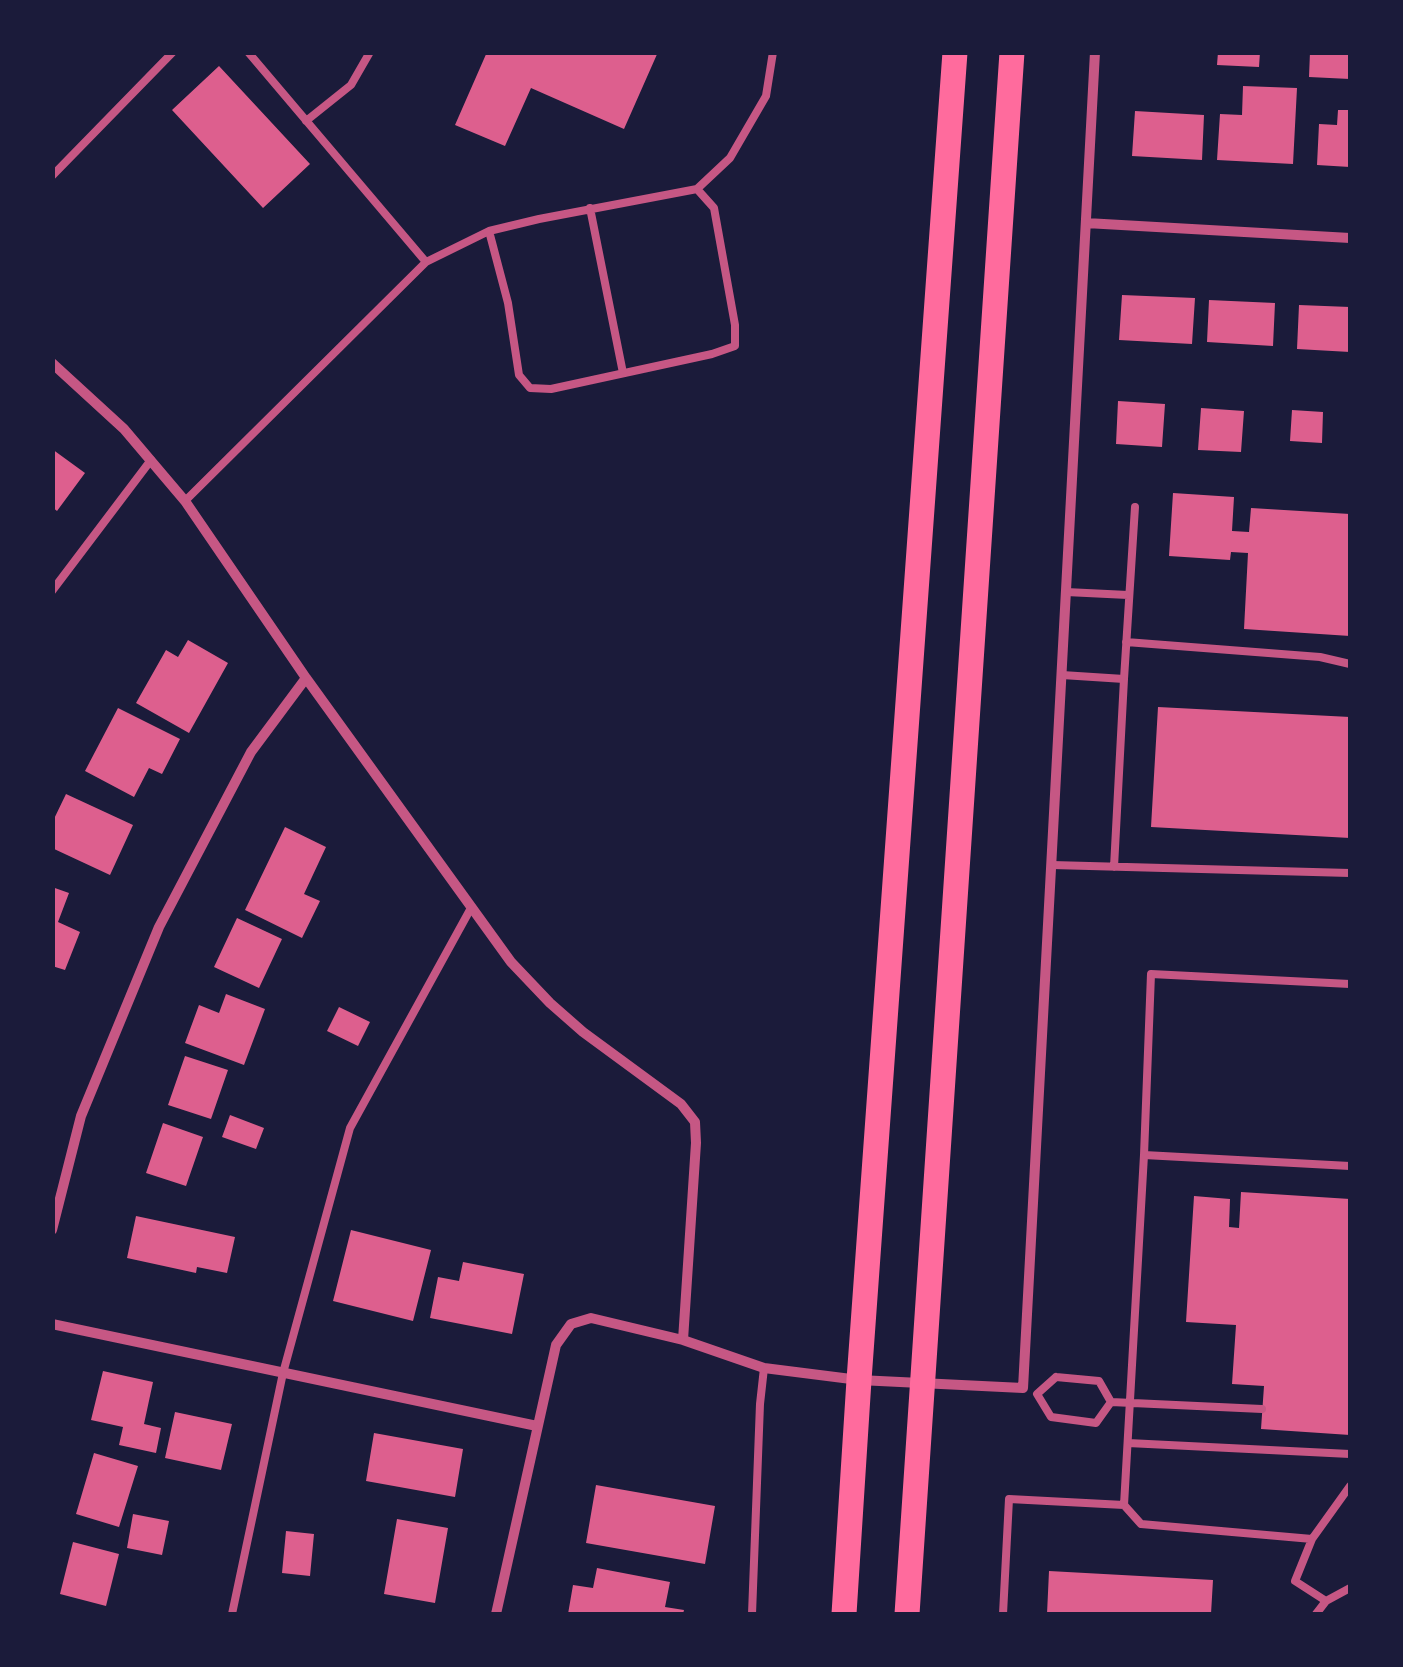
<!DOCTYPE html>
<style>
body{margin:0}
#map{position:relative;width:1403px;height:1667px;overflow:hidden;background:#1b1b3a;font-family:"Titillium Web",sans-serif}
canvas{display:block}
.frame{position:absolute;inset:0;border:55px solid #1b1b3a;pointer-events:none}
</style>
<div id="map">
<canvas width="1403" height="1667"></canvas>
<div class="frame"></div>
</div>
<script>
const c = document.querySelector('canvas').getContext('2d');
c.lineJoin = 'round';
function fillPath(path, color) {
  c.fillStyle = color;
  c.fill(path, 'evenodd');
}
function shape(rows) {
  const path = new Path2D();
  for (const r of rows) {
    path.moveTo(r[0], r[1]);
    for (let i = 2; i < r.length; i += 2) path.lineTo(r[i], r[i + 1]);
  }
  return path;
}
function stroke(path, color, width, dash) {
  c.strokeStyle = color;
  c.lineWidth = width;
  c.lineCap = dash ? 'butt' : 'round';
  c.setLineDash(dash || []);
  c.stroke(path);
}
const building = shape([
 [487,52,658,52,624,129,531,88,505,146,455,125],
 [1218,52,1260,52,1259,67,1217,65],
 [1310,52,1350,52,1350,79,1309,77],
 [219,66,310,164,263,208,172,110],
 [1243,86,1297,88,1293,164,1217,160,1220,114,1242,115],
 [1338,110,1350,110,1350,167,1317,165,1319,124,1337,125],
 [1135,111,1204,115,1202,160,1132,156],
 [1122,295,1195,298,1192,344,1119,340],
 [1209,300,1275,303,1273,346,1207,342],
 [1299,305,1350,307,1350,352,1297,349],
 [1118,401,1165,404,1162,447,1116,444],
 [1201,408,1244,411,1241,452,1198,450],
 [1292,410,1323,412,1322,443,1290,441],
 [52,449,85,473,57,511,52,507],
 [1173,493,1234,497,1232,531,1249,532,1251,508,1350,514,1350,636,1244,629,1248,553,1231,552,1230,560,1169,556],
 [188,640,228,663,189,733,136,703,166,650,178,657],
 [1158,707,1350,717,1350,838,1151,827],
 [118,708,180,739,162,774,149,768,134,797,85,771],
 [66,794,133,825,110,875,52,848,52,823],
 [285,827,326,847,304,894,320,901,302,938,245,910],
 [52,887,69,893,58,922,80,932,65,970,52,966],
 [237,918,282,939,259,988,214,967],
 [226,994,265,1009,244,1065,185,1043,199,1005,219,1013],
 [339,1007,370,1022,358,1046,327,1031],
 [185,1056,228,1070,211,1119,168,1105],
 [230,1115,264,1128,256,1149,222,1137],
 [163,1123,203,1137,186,1186,146,1173],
 [1241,1192,1350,1199,1350,1435,1261,1429,1264,1386,1232,1384,1236,1325,1186,1322,1194,1196,1230,1199,1229,1227,1239,1228],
 [136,1216,235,1237,227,1273,197,1267,196,1273,127,1258],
 [351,1230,431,1250,413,1321,333,1301],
 [463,1262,524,1274,512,1334,430,1318,438,1277,459,1281],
 [103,1371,153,1382,144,1424,161,1428,156,1453,119,1445,123,1427,91,1420],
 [175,1412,232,1424,221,1470,165,1458],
 [374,1433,463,1449,455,1497,366,1481],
 [94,1453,138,1466,119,1527,76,1514],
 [596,1485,715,1506,705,1564,586,1543],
 [133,1514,169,1521,162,1555,127,1548],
 [397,1519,448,1528,435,1603,384,1594],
 [286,1531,314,1534,310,1576,282,1573],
 [73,1542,119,1554,106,1606,60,1594],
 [597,1568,670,1582,665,1607,684,1610,683,1614,568,1614,573,1585,593,1588],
 [1049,1571,1213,1580,1211,1614,1047,1614]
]);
const service = shape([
 [248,52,426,262],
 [306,121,351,85,370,52],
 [52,176,173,52],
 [590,208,623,373],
 [489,231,508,303,519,375,530,388,551,389,712,354,735,346,735,325,714,208,697,189],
 [185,501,426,262,489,231,539,219,697,189,730,158,766,96,773,52],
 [52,591,151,460],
 [1066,592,1128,595],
 [1126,642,1320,657,1350,664],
 [1062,675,1124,679,1135,507],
 [1052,865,1350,873],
 [1114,867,1124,679],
 [1350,984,1151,974,1144,1155,1350,1166],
 [1144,1155,1124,1505,1141,1524,1312,1539],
 [1056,1377,1099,1381,1111,1402,1096,1423,1051,1417,1037,1394,1056,1377],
 [1111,1402,1262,1409],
 [1128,1443,1350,1454],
 [1326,1601,1295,1581,1312,1539,1350,1486],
 [232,1614,283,1373,350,1128,471,908],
 [752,1614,760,1404,764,1368],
 [1003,1614,1009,1499,1124,1505],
 [1316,1614,1326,1601,1350,1588]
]);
const minor = shape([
 [1086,223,1350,238],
 [52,363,124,429,185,501,306,678,511,962,550,1003,583,1032,681,1104,695,1122,696,1143,683,1340],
 [52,1230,81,1116,159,927,251,752,306,678],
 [52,1324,537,1426],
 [496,1614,556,1345,571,1324,591,1318,683,1340,764,1368,859,1380,1023,1388,1095,52]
]);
const primary = shape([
 [844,1614,859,1380,955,52],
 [907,1614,1012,52]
]);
fillPath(building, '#dd5f8e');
stroke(service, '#c65784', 8);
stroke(minor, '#c65784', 10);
stroke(primary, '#ff6b9d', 25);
</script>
